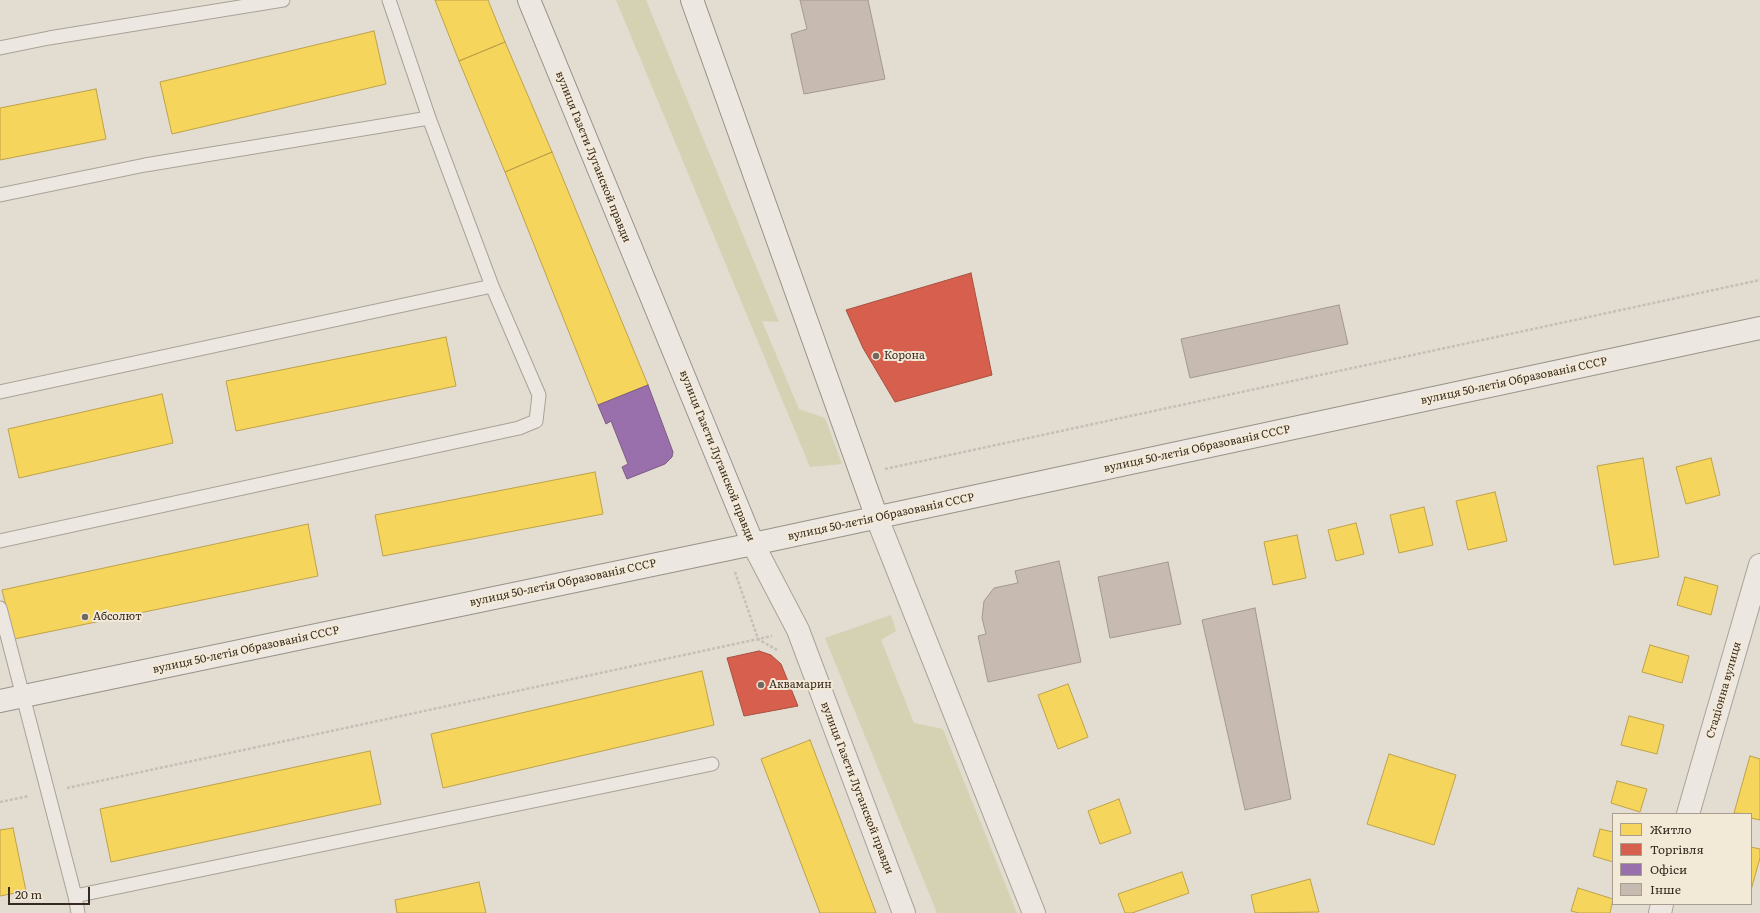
<!DOCTYPE html>
<meta charset="utf-8">
<style>
body{margin:0}
#map{position:relative;width:1760px;height:913px;overflow:hidden;background:#e3dcd0;font-family:Literata,serif}
canvas{display:block}
.legend{position:absolute;left:1612px;top:813px;width:140px;height:92px;box-sizing:border-box;background:#f3e9d7;border:1px solid #a89d8e;margin:0;padding:5px 7px;list-style:none;font-size:12px;color:#372a21}
.legend li{display:flex;align-items:center;gap:8px;height:20px}
.legend b{width:20px;border:1px solid #a89d8e}
.scale{position:absolute;left:8px;top:887px;width:82px;height:18px;box-sizing:border-box;border:2px solid #372a21;border-top:0;padding-left:5px;font-size:12px;line-height:14px;white-space:nowrap;color:#372a21;-webkit-text-stroke:3px #f3e9d7;paint-order:stroke}
</style>
<div id="map">
<canvas width="1760" height="913"></canvas>
<ul class="legend">
<li><b style="height:11px;background:#f6d55c"></b>Житло</li>
<li><b style="height:11px;background:#d6604d"></b>Торгівля</li>
<li><b style="height:11px;background:#9970ab"></b>Офіси</li>
<li><b style="height:11px;background:#c7bbb1"></b>Інше</li>
</ul>
<div class="scale">20 m</div>
</div>
<script>
const c = document.querySelector('canvas').getContext('2d');
c.lineJoin = 'round';
function fillPath(path, color) {
  c.fillStyle = color;
  c.fill(path, 'evenodd');
}
function shape(rows) {
  const path = new Path2D();
  for (const r of rows) {
    path.moveTo(r[0], r[1]);
    for (let i = 2; i < r.length; i += 2) path.lineTo(r[i], r[i + 1]);
  }
  return path;
}
function stroke(path, color, width, dash) {
  c.strokeStyle = color;
  c.lineWidth = width;
  c.lineCap = dash ? 'butt' : 'round';
  c.setLineDash(dash || []);
  c.stroke(path);
}
function label(font, color, halo, rows, align = 'center') {
  c.font = font + ' Literata,serif';
  c.lineWidth = 4;
  c.setLineDash([]);
  c.textBaseline = 'middle';
  c.strokeStyle = halo;
  c.fillStyle = color;
  for (const [text, x, y, turn = 0] of rows) {
    c.save();
    c.translate(x, y);
    c.rotate((+turn || 0) * Math.PI / 180);
    c.textAlign = isNaN(turn) ? turn : align;
    if (halo) c.strokeText(text, 0, 0);
    c.fillText(text, 0, 0);
    c.restore();
  }
}
const green = shape([
 [616,0,646,0,779,322,762,321,799,409,825,418,842,464,810,467],
 [891,615,896,631,881,640,914,723,943,729,1017,913,937,913,825,638]
]);
const homes = shape([
 [435,0,488,0,505,42,459,61,435,0],
 [374,31,386,84,172,134,160,82,374,31],
 [505,42,552,152,505,172,459,61,505,42],
 [96,89,106,139,0,160,0,108,96,89],
 [552,152,648,385,598,405,505,172,552,152],
 [446,337,456,386,236,431,226,381,446,337],
 [162,394,173,443,19,478,8,429,162,394],
 [1643,458,1659,557,1614,565,1597,466,1643,458],
 [1711,458,1720,495,1686,504,1676,467,1711,458],
 [595,472,603,514,383,556,375,515,595,472],
 [1495,492,1507,541,1468,550,1456,501,1495,492],
 [1424,507,1433,545,1399,553,1390,515,1424,507],
 [1356,523,1364,554,1336,561,1328,530,1356,523],
 [308,524,318,576,14,639,2,590,308,524],
 [1297,535,1306,578,1273,585,1264,542,1297,535],
 [1685,577,1718,586,1711,615,1677,605,1685,577],
 [1650,645,1689,656,1682,683,1642,672,1650,645],
 [702,671,714,725,443,788,431,734,702,671],
 [1068,684,1088,737,1058,749,1038,695,1068,684],
 [1629,716,1664,725,1657,754,1621,745,1629,716],
 [810,740,876,913,820,913,761,759,810,740],
 [370,751,381,804,111,862,100,809,370,751],
 [1389,754,1456,775,1434,845,1367,824,1389,754],
 [1750,756,1760,759,1760,820,1751,818,1751,814,1734,813,1750,756],
 [1617,781,1647,789,1640,812,1611,803,1617,781],
 [1119,799,1131,833,1100,844,1088,811,1119,799],
 [13,828,26,891,0,896,0,830,13,828],
 [1600,829,1613,832,1613,862,1593,856,1600,829],
 [1751,847,1760,849,1760,858,1751,890,1751,847],
 [1182,872,1189,893,1132,913,1125,913,1118,894,1182,872],
 [1310,879,1319,912,1255,913,1251,895,1310,879],
 [479,882,486,913,397,913,395,900,479,882],
 [1578,888,1613,899,1610,913,1579,913,1571,911,1578,888]
]);
const shops = shape([
 [971,273,992,375,895,402,863,348,846,310,971,273],
 [759,651,771,655,781,664,798,706,744,716,727,658,759,651]
]);
const offices = shape([
 [648,385,673,452,672,457,665,464,627,479,622,467,628,464,611,421,606,424,598,405,648,385]
]);
const building = shape([
 [800,0,868,0,885,79,804,94,791,34,807,29,800,0],
 [1339,305,1348,344,1190,378,1181,339,1339,305],
 [1059,561,1081,662,988,682,978,636,986,634,982,618,984,601,994,588,1018,583,1015,571,1059,561],
 [1168,562,1181,624,1110,638,1098,577,1168,562],
 [1255,608,1291,799,1245,810,1202,620,1255,608]
]);
const path = shape([
 [885,469,1760,280],
 [735,572,758,639,777,650],
 [67,788,772,636],
 [0,802,29,796]
]);
const lane = shape([
 [0,48,49,38,283,0],
 [0,195,145,165,429,118,389,0],
 [0,392,492,286],
 [0,541,519,428,536,421,539,395,492,286,429,118],
 [0,608,75,896,78,913],
 [75,896,712,764]
]);
const street = shape([
 [877,518,1034,913],
 [753,544,798,630,904,913],
 [1688,814,1760,565],
 [1660,913,1662,904]
]);
const secondary = shape([
 [529,0,753,544],
 [692,0,877,518],
 [0,701,753,544,1760,328]
]);
const markers = [
 [876,356,4,"#73685e"],
 [85,617,4,"#73685e"],
 [761,685,4,"#73685e"]
];
const streetNames = [
 ["вулиця Газєти Луганской правди",593,157,68],
 ["вулиця 50-лєтія Образованія СССР",1514,381,-12],
 ["вулиця 50-лєтія Образованія СССР",1197,449,-12],
 ["вулиця Газєти Луганской правди",717,456,68],
 ["вулиця 50-лєтія Образованія СССР",881,517,-12],
 ["вулиця 50-лєтія Образованія СССР",563,583,-12],
 ["вулиця 50-лєтія Образованія СССР",246,650,-12],
 ["Стадіонна вулиця",1724,690,-74],
 ["вулиця Газєти Луганской правди",857,788,69]
];
const poiNames = [
 ["Корона",884,356],
 ["Абсолют",93,617],
 ["Аквамарин",769,685]
];
fillPath(green, '#d4d2b3');
fillPath(homes, '#f6d55c');
stroke(homes, '#bda24a', 1);
fillPath(shops, '#d6604d');
stroke(shops, '#a65040', 1);
fillPath(offices, '#9970ab');
stroke(offices, '#7c5b82', 1);
fillPath(building, '#c7bbb1');
stroke(building, '#a3988f', 1);
stroke(lane, '#a9a298', 15);
stroke(street, '#a9a298', 24);
stroke(secondary, '#989188', 24);
stroke(path, '#c4bfb8', 2.5, [3, 2]);
stroke(lane, '#ece8e1', 13);
stroke(street, '#ece8e1', 22);
stroke(secondary, '#ece8e1', 22);
for (const [x, y, r, color] of markers) {
  const dot = new Path2D();
  dot.arc(x, y, r, 0, 2 * Math.PI);
  c.fillStyle = color;
  c.fill(dot);
  stroke(dot, '#f3e9d7', 1.5);
}
label('11px', '#372a21', '#f3e9d7', streetNames);
label('11px', '#372a21', '#f3e9d7', poiNames, 'left');
</script>
